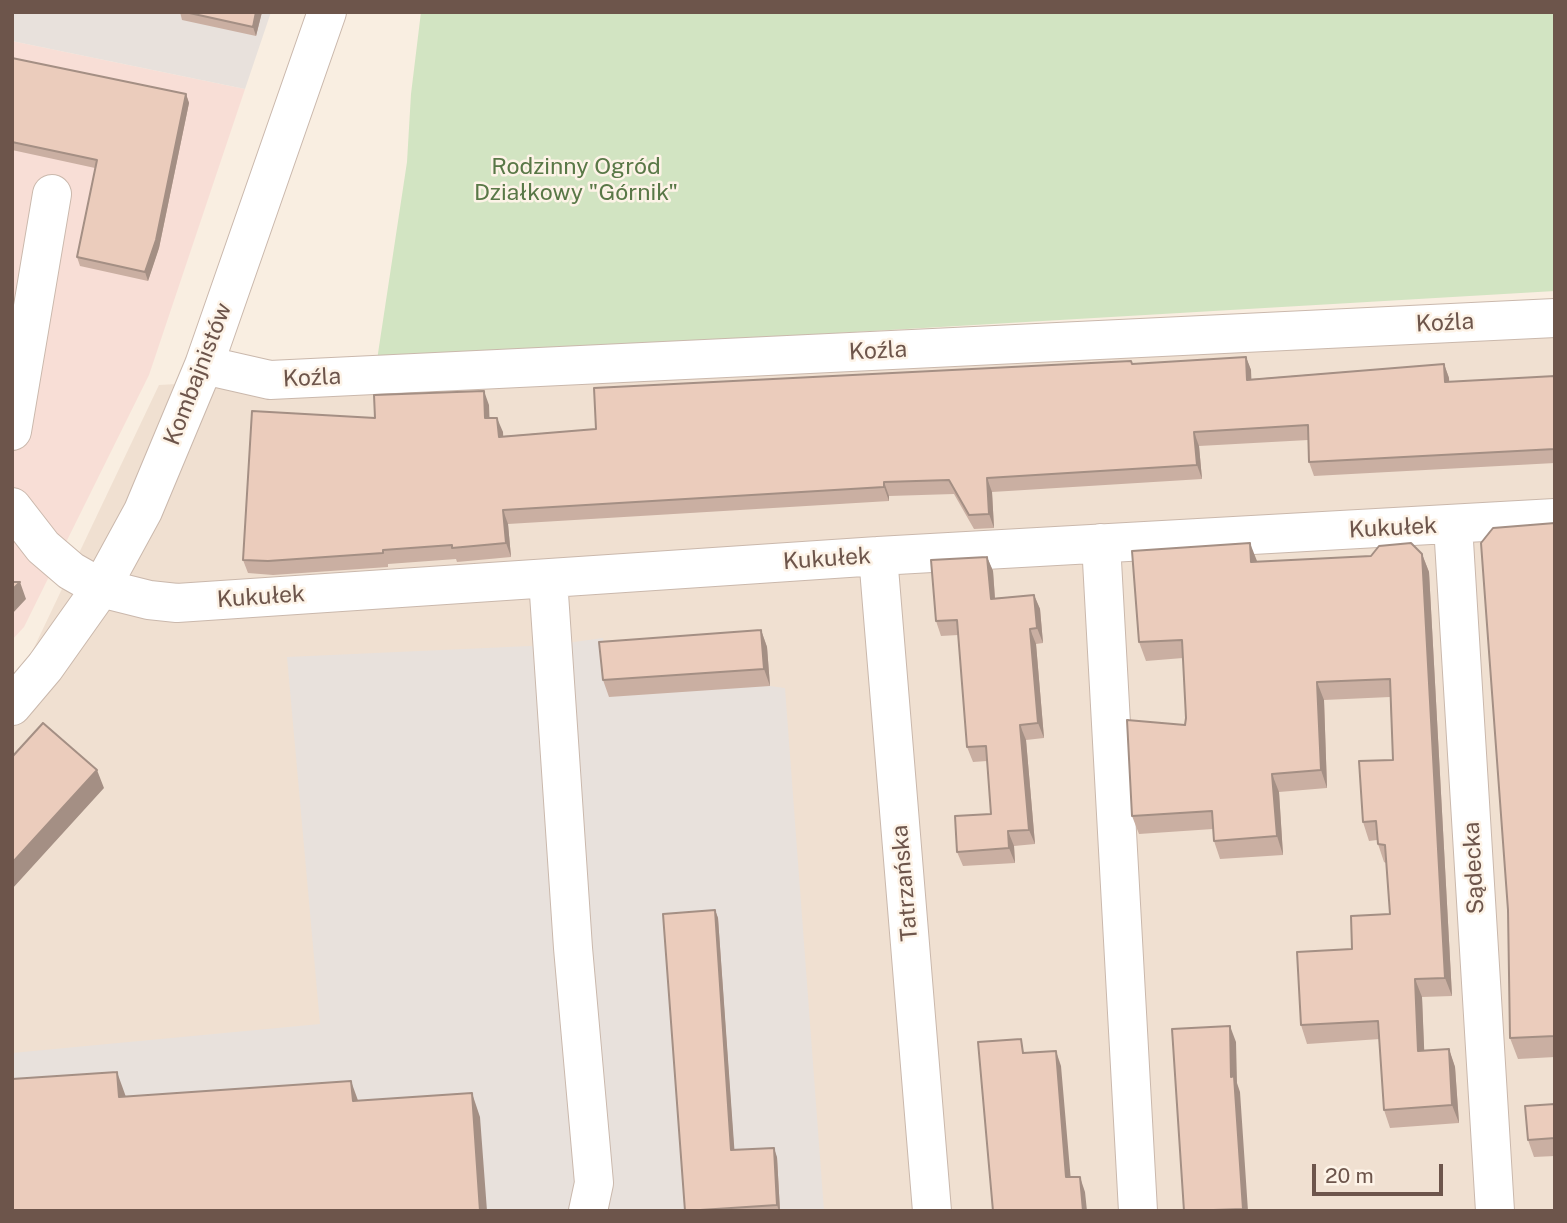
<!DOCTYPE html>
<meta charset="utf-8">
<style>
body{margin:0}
#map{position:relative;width:1567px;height:1223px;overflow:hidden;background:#f9eee1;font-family:"Public Sans",sans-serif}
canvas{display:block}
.frame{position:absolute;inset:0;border:14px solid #6d554b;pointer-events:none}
.scale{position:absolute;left:1312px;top:1164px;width:131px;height:32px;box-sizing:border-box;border:4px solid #6d554b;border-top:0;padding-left:9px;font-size:21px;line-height:24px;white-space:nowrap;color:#6d554b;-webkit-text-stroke:5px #fdf3e7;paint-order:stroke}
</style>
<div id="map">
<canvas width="1567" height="1223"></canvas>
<div class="frame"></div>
<div class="scale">20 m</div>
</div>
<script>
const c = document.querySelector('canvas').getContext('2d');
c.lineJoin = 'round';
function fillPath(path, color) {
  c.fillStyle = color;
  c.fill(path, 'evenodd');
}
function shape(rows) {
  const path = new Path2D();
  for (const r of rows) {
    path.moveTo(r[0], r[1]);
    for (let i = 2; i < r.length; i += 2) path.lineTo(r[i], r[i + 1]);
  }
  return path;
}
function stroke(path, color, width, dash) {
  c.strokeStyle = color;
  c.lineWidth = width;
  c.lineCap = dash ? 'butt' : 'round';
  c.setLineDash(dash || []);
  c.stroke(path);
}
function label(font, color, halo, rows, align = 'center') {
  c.font = font + ' "Public Sans",sans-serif';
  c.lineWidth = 5;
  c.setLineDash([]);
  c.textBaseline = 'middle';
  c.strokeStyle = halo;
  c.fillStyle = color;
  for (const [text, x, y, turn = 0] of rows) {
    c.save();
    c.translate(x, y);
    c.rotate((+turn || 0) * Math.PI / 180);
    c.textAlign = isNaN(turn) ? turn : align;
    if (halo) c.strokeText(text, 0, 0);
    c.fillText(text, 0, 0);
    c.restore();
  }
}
const residential = shape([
 [1555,307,1555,1211,12,1211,12,694,159,385]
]);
const commercial = shape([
 [12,41,245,89,149,375,24,627,12,640]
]);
const industrial = shape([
 [12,12,271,12,245,89,12,41],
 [603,638,605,658,767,647,770,686,785,688,824,1211,12,1211,12,1053,320,1024,287,657,552,645]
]);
const green = shape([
 [421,12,1555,12,1555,291,377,360,407,162,411,94]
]);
const minor = shape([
 [204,365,270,380,1555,318],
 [12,431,52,194],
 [12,507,43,547,71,571,101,588,149,600,177,603,878,556,1555,518],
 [1453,525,1495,1211],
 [1101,543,1138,1211],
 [878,556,932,1211],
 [548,579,573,948,594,1183,588,1211],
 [12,706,45,667,101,588,143,511,204,365,327,12]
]);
const wall = shape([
 [180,12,262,12,256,36,182,20],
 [12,58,186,94,189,103,159,248,148,281,80,266,77,257,95,168,12,150],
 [1246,357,1251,370,1251,379,1444,364,1449,378,1449,382,1555,376,1555,463,1314,476,1309,462,1308,440,1199,446,1202,479,992,492,994,528,974,529,954,494,889,496,889,501,508,524,511,557,457,562,456,559,388,564,388,567,273,575,248,573,243,560,375,418,489,405,489,418,503,432,503,436,596,429,1131,361,1133,364],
 [1555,523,1555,1057,1518,1059,1510,1038,1508,910],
 [1422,554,1429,572,1452,996,1422,997,1424,1051,1449,1049,1455,1067,1459,1123,1390,1128,1384,1110,1380,1039,1307,1044,1301,1025,1352,949,1390,914,1386,863,1384,862,1378,844,1377,840,1369,841,1363,822,1393,760,1390,697,1324,700,1327,788,1279,792,1283,855,1220,859,1214,841,1213,829,1139,834,1132,816,1185,725,1186,718,1183,658,1146,661,1139,642,1257,562],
 [987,557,993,571,995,598,1034,595,1040,609,1043,643,1036,644,1044,738,1026,740,1035,844,1014,846,1015,863,963,866,957,852,991,814,987,761,973,762,967,747,958,635,941,636,936,621],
 [761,630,767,647,770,686,609,697,603,680],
 [715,910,718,918,734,1150,777,1157,780,1211,685,1211],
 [1555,1104,1555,1156,1534,1157,1528,1140]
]);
const shadedWall = shape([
 [256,12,262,12,256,36,253,27],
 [186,94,189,103,159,248,148,281,145,272],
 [1246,357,1251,370,1252,394,1247,380],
 [1444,364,1449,378,1450,396,1445,382],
 [484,391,489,405,490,432,485,418],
 [497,418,503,432,504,451,499,437],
 [1194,432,1199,446,1202,479,1197,465],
 [987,478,992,492,994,528,989,514],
 [884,482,889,496,889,501,884,487],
 [503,510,508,524,511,557,506,543],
 [1250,543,1257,561,1258,580,1251,562],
 [1422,554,1429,572,1452,996,1445,978],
 [987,557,993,571,996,614,991,599],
 [20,582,26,599,12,614,12,590],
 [1034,595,1040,609,1043,643,1037,628],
 [1030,629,1036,644,1044,738,1038,723],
 [761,630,767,647,770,686,764,669],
 [1317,682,1324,700,1327,788,1321,770],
 [1020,725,1026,740,1035,844,1029,830],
 [97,770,104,788,12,889,12,863],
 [1272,774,1279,792,1283,855,1277,836],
 [1008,831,1014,846,1015,863,1009,848],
 [715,910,718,918,735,1158,731,1150],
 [1415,979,1422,997,1425,1069,1418,1051],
 [1230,1026,1236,1042,1237,1083,1240,1092,1248,1211,1244,1211,1243,1209,1231,1077],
 [1449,1049,1455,1067,1459,1123,1452,1105],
 [1056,1051,1061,1066,1072,1193,1066,1177],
 [117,1072,126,1097,119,1097],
 [351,1081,360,1106,353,1101],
 [472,1093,480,1117,487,1211,480,1211],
 [774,1148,777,1157,780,1211,779,1211,777,1205],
 [1080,1177,1085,1192,1087,1211,1083,1211]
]);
const building = shape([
 [185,12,256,12,253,27,185,12],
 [12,58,186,94,156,240,145,272,77,257,97,160,12,142,12,58],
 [1246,357,1247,380,1444,364,1445,382,1555,376,1555,449,1309,462,1308,425,1194,432,1197,465,987,478,989,514,969,515,949,480,884,482,884,487,503,510,506,543,452,548,452,545,383,550,383,553,268,561,243,560,252,411,375,418,374,395,484,391,485,418,497,418,499,437,596,429,594,388,1131,361,1132,364,1246,357],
 [1555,523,1555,1036,1510,1038,1508,910,1481,543,1493,528,1555,523],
 [1250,543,1251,562,1371,556,1379,546,1411,543,1422,554,1445,978,1415,979,1418,1051,1449,1049,1452,1105,1384,1110,1378,1021,1301,1025,1297,952,1352,949,1351,916,1390,914,1385,845,1378,844,1376,821,1363,822,1359,761,1393,760,1390,679,1317,682,1321,770,1272,774,1277,836,1214,841,1212,811,1132,816,1127,720,1185,725,1186,718,1182,640,1139,642,1132,551,1250,543],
 [987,557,991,599,1034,595,1037,628,1030,629,1038,723,1020,725,1029,830,1008,831,1009,848,957,852,955,816,991,814,986,746,967,747,957,620,936,621,931,560,987,557],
 [12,582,20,582,12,590,12,582],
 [761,630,764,669,603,680,599,642,761,630],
 [43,723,97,770,12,863,12,757,43,723],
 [715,910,731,1150,774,1148,777,1205,685,1211,663,914,715,910],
 [1230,1026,1231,1077,1234,1076,1243,1209,1184,1211,1172,1029,1230,1026],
 [1021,1039,1023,1053,1056,1051,1066,1177,1080,1177,1083,1211,993,1211,978,1042,1021,1039],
 [117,1072,119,1097,351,1081,353,1101,472,1093,480,1211,12,1211,12,1079,117,1072],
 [1555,1104,1555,1138,1528,1140,1525,1106,1555,1104]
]);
const parkNames = [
 ["Rodzinny Ogród",576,167],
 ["Działkowy \"Górnik\"",576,193]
];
const streetNames = [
 ["Koźla",1445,323,-3],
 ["Koźla",878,351,-3],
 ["Kombajnistów",198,374,-69],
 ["Koźla",312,378,-3],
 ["Kukułek",1393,528,-3],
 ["Kukułek",827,559,-4],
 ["Kukułek",261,597,-4],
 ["Sądecka",1474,868,-93],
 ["Tatrzańska",905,883,-95]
];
fillPath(residential, '#f0e0d1');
fillPath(commercial, '#f8ded6');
fillPath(industrial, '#e8e1dc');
fillPath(green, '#d2e4c2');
stroke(minor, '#cab8ac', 40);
stroke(minor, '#fff', 38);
fillPath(wall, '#caafa2');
fillPath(shadedWall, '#a48f84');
fillPath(building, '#ebccbc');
stroke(building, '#a48f84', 2);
label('23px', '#597847', '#fdf3e7', parkNames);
label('23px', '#6d554b', '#fdf3e7', streetNames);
</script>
